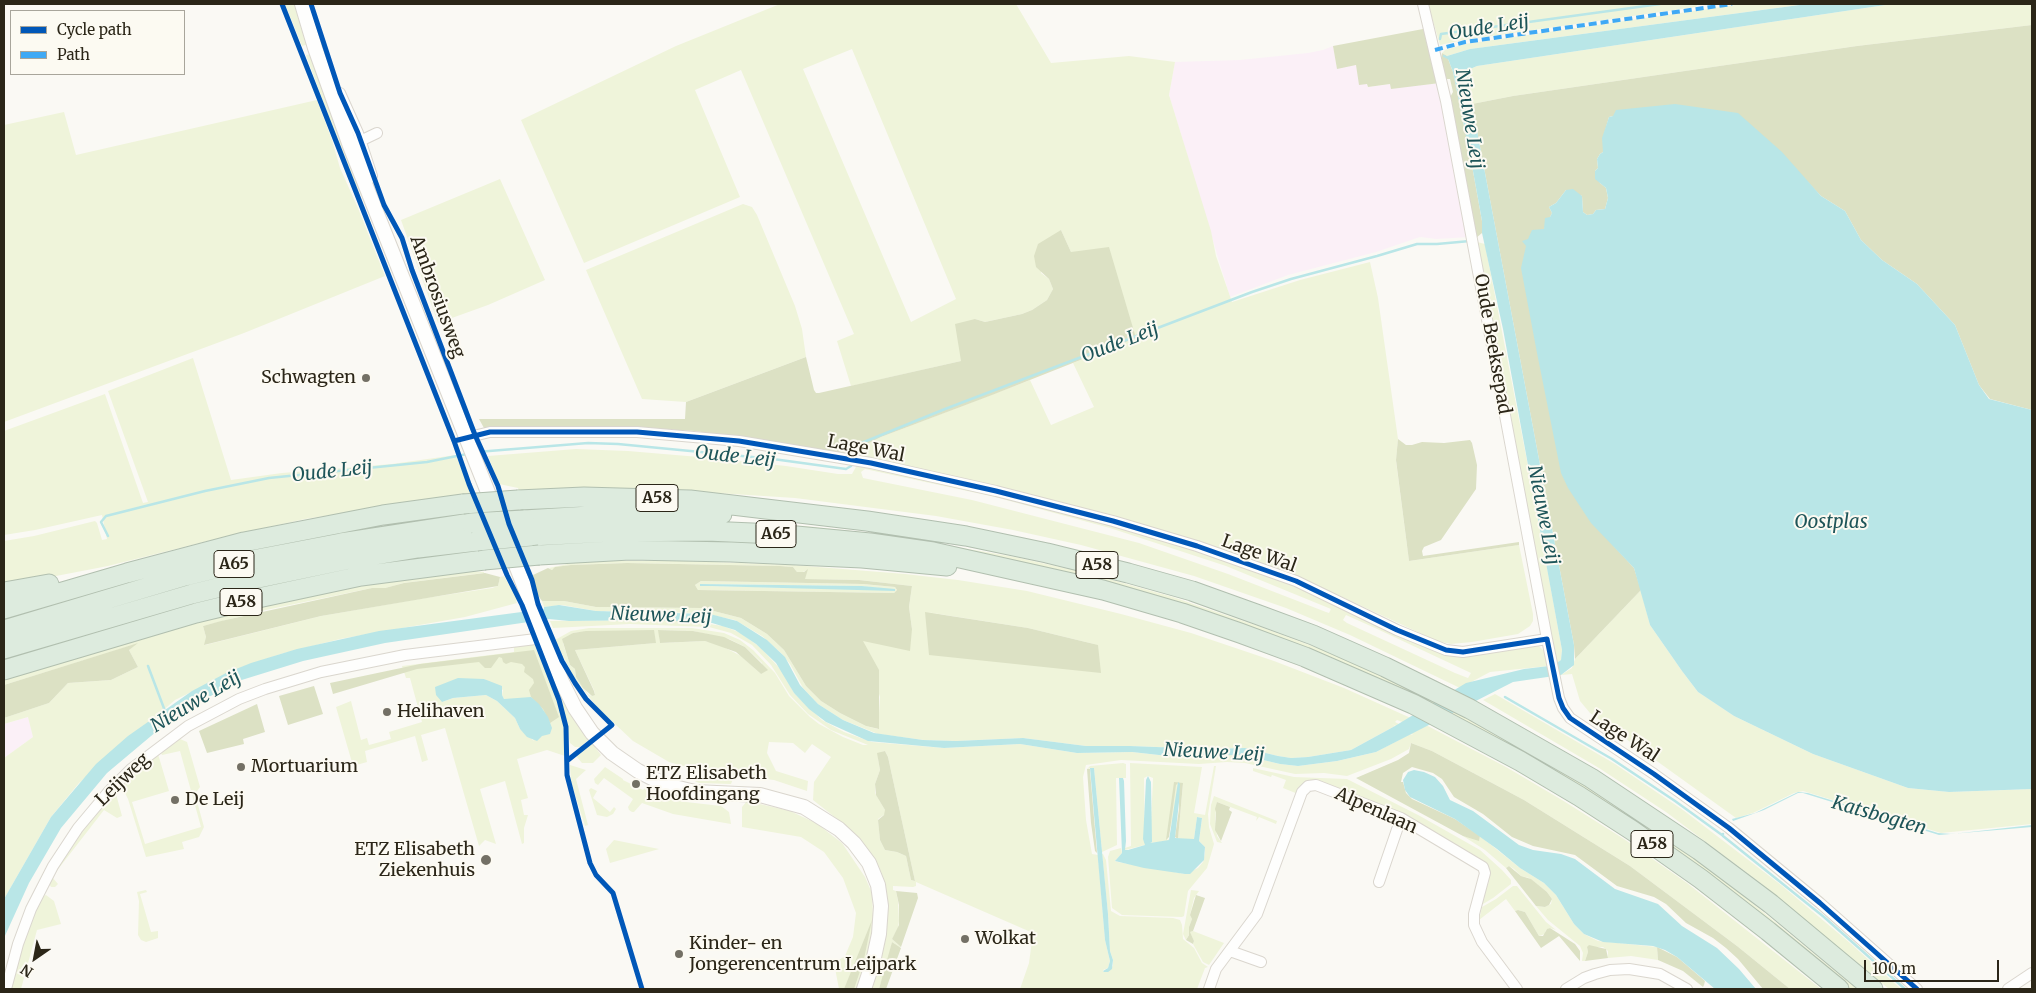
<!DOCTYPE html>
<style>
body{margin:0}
#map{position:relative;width:2036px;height:993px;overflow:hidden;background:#faf9f4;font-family:Merriweather,serif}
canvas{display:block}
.frame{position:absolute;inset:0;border:5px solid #2b2618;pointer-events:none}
.legend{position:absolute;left:10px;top:10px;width:175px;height:65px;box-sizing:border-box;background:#fcfaf2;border:1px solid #a8a59b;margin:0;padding:6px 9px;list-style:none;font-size:15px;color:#2b2618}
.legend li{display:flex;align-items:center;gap:10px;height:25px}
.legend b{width:25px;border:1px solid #a8a59b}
.north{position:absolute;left:10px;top:933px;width:50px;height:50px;-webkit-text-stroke:4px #fcfaf2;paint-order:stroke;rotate:213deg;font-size:14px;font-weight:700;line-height:20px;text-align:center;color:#2b2618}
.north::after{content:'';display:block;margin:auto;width:18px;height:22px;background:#2b2618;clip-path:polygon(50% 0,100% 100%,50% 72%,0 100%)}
.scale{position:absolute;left:1864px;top:960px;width:135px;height:22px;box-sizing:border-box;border:2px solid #2b2618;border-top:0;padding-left:6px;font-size:15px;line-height:18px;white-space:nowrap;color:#2b2618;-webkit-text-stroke:4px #fcfaf2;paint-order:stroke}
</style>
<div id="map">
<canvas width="2036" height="993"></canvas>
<div class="frame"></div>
<ul class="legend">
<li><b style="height:6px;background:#0057b8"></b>Cycle path</li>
<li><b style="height:6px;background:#3fa9f5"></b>Path</li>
</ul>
<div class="north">N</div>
<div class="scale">100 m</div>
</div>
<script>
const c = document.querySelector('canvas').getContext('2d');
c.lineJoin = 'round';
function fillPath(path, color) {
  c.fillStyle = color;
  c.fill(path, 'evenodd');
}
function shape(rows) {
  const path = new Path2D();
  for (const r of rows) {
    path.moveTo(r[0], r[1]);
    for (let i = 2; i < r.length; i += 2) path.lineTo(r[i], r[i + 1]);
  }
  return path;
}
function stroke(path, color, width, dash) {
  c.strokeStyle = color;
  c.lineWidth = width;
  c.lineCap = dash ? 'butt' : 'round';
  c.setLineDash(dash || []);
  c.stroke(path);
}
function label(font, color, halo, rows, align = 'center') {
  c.font = font + ' Merriweather,serif';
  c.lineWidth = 4;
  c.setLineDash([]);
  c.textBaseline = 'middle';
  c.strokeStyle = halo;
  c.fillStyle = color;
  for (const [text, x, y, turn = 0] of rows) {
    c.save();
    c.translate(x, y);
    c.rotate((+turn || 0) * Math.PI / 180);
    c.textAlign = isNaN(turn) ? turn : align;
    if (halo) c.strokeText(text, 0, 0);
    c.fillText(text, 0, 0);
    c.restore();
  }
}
const industrial = shape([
 [1333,46,1337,68,1356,65,1368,87,1391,84,1391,88,1440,83,1470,237,1436,239,1420,237,1376,252,1288,275,1230,297,1169,95,1175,62,1240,60,1308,53,1323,50],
 [28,717,33,737,4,758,4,724]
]);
const green = shape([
 [285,4,296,4,309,44,302,46],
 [780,4,1016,4,1051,63,1129,56,1175,62,1169,95,1211,231,1216,256,1232,302,1300,280,1370,262,1378,298,1398,439,1396,461,1409,561,1519,545,1533,614,1533,621,1530,626,1518,634,1472,642,1451,644,1437,641,1338,595,1269,568,856,456,859,448,881,437,1030,380,1051,425,1094,407,1073,363,1136,338,1071,252,1061,230,1041,273,1049,279,1053,289,1047,300,1032,310,1022,314,985,322,975,319,961,353,961,361,851,386,837,341,854,334,741,70,695,90,740,197,584,263,521,120,676,46],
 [852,49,956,299,911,322,803,69],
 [1428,4,1698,4,1696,7,1463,40,1440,45],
 [1742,4,1807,4,1470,49,1447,56,1442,53,1445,50,1465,44],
 [1892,4,2032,4,2032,25,1857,46,1513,96,1472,104,1469,88,1468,70,1477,66],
 [312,54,317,68,367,207,349,172,306,55],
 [317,100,332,140,340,168,358,208,385,276,244,333,4,422,4,125,64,112,76,155],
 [500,179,545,280,488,305,438,323,401,220],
 [743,204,752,207,757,215,795,306,802,329,806,357,686,402,642,399,586,270],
 [1477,242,1485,244,1536,507,1562,650,1561,660,1555,664],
 [193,358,231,480,282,473,392,464,456,455,472,496,408,503,305,519,224,537,108,566,4,586,4,541,34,536,95,521,97,523,102,540,107,539,102,515,35,530,4,535,4,431,105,394,143,503,148,502,108,391],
 [576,449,628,451,711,458,786,466,838,474,852,474,857,465,930,478,1165,540,1300,587,1440,652,1538,645,1545,652,1549,666,1490,672,1460,688,1350,635,1286,608,1194,576,1081,545,1013,530,936,516,795,498,639,488,579,488,519,491,518,488,499,484,488,456],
 [865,469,995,497,1110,528,1226,566,1331,609,1329,613,1326,612,1228,574,1139,543,972,500,863,478,861,472],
 [1346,615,1375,628,1471,673,1468,678,1455,673,1347,623,1343,620],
 [708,521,805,526,882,534,1015,557,1091,574,1173,597,1261,627,1320,649,1404,686,1477,722,1587,786,1655,831,1729,884,1857,989,1851,989,1797,944,1398,689,970,553],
 [480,550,482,554,4,663,4,660,87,634,243,592,350,569],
 [605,561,687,561,793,565,905,574,958,580,1027,591,1121,614,1191,633,1274,661,1344,688,1424,724,1506,767,1562,800,1624,839,1687,883,1821,989,1790,989,1737,946,1630,866,1524,800,1432,751,1411,743,1409,749,1391,759,1347,776,1324,773,1295,774,1245,763,1227,762,1199,764,1121,760,1086,765,1083,777,1086,820,1092,854,1098,855,1105,940,1110,961,1108,968,1103,970,1104,972,1113,966,1113,960,1110,951,1108,914,1102,854,1103,854,1106,860,1111,911,1120,916,1173,918,1180,920,1182,925,1183,939,1194,948,1202,963,1208,967,1205,968,1197,989,1020,989,1029,963,1033,933,916,882,916,886,913,887,893,886,893,890,896,891,898,901,899,921,898,929,892,939,901,947,899,947,892,942,887,964,879,989,869,989,882,897,841,822,813,800,814,782,831,757,812,744,805,753,793,743,769,742,767,753,776,771,808,781,807,791,774,780,739,776,739,773,734,772,734,776,704,772,669,762,633,741,597,707,573,676,555,640,571,631,589,628,692,628,724,633,740,640,753,650,775,673,789,696,810,717,819,724,843,737,863,745,868,745,831,730,808,714,790,695,771,665,752,645,731,633,709,627,680,626,630,624,553,628,550,621,654,620,696,622,723,626,741,633,761,648,782,671,794,693,822,720,844,732,872,742,944,748,1020,744,1077,753,1132,752,1168,756,1242,755,1280,764,1298,766,1337,761,1376,752,1410,734,1413,735,1411,733,1418,728,1397,720,1395,722,1401,725,1398,727,1392,724,1395,726,1351,750,1308,757,1291,758,1278,756,1245,748,1209,749,1130,746,1086,746,1023,738,956,741,923,740,878,734,843,720,818,704,803,688,790,664,781,653,762,636,735,620,702,613,596,611,562,605,544,607,542,601,564,601,596,607,702,608,741,618,767,634,784,650,806,686,821,701,840,713,866,726,878,729,880,697,862,640,912,629,909,607,912,586,859,580,804,579,807,570,803,572,797,572,793,567,780,566,627,563,571,565,556,567,552,570,549,568,572,563],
 [926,612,1028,628,1098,645],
 [659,630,693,631,729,639,745,647,762,663,761,674,741,656,718,644,705,641,660,643],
 [647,631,655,643,575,650,594,690,595,694,592,696,588,694,576,677,575,669,570,665,563,643,573,633,581,632],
 [885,751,888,757,915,881,911,880,906,856,897,852,885,850,880,840,878,819,885,814,885,810,875,793,875,784,880,770,878,758,882,752],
 [470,571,484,572,484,573,404,583,385,588,372,588,266,610,203,626,206,637,205,645,321,616,419,599,492,588,498,586,500,577,504,576,518,600,516,601,517,603,465,617,340,639,281,654,242,667,175,700,79,783,51,817,4,899,4,758,33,737,28,717,4,724,4,718,49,703,68,683,111,680,138,667,129,650,133,645,4,685,4,679,201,621,262,606,392,580],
 [701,581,863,584,895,587,897,590,894,593,698,590,695,585],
 [700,584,862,586,895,590,709,586,700,586],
 [1641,590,1650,625,1682,671,1698,692,1734,716,1813,754,1908,788,1949,792,2032,789,2032,824,1941,833,1803,791,1794,793,1753,813,1736,818,1590,713,1580,701,1572,674,1561,675,1572,668,1575,659],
 [534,644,555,692,561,713,565,733,565,756,547,750,517,759,528,798,521,800,524,815,528,815,524,828,524,843,522,844,505,781,480,789,496,844,485,840,479,846,445,728,421,735,428,760,422,762,415,736,365,751,367,762,353,766,336,707,351,701,361,740,367,738,369,745,391,739,389,732,422,722,410,678,406,678,402,666,514,652,514,646],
 [484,679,503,690,502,695,504,699,509,699,534,741,520,729,515,718,497,701,486,695,453,698,442,702],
 [543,649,590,739,580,747,575,747,570,743,561,701,541,650],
 [1495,694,1615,764,1683,810,1781,885,1850,943,1901,989,1889,989,1763,885,1666,812,1599,768,1483,700],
 [180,739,187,742,200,787,195,794,204,827,199,837,182,842,184,849,146,857,128,799,121,785,158,754,169,791,132,802,145,844,201,827,180,751,162,755,160,751],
 [592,743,601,755,593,763,582,763,576,756],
 [1123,763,1126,764,1126,778,1116,778,1117,845,1102,852,1094,768,1087,769,1090,766],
 [1130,763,1202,767,1194,813,1205,815,1214,766,1216,766,1208,814,1209,827,1214,844,1207,868,1188,891,1184,916,1182,917,1122,915,1112,908,1108,857,1110,851,1121,848,1122,853,1115,861,1118,862,1185,874,1198,868,1203,862,1205,853,1205,847,1199,841,1202,818,1197,817,1194,839,1178,839,1183,783,1167,840,1169,839,1169,841,1150,843,1153,778,1148,776,1144,778,1145,845,1125,850,1125,848,1131,846],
 [570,765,586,770,576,779,588,825,585,826,571,782],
 [605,767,623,779,623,780,643,790,645,788,686,802,721,806,729,812,731,824,673,814,642,803,634,812,632,812,629,810,628,807,633,799,604,778,598,785,595,783,594,779],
 [1253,768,1294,777,1347,779,1420,816,1480,850,1502,870,1511,880,1511,884,1493,898,1483,904,1481,903,1489,881,1488,872,1404,814,1322,782,1298,794,1283,788,1286,780,1272,775,1271,777,1253,771],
 [688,772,709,777,733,779,731,784,699,783,686,777],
 [591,788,597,791,593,798,610,812,614,807,616,809,613,814,607,817,597,815,589,790],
 [114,791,116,794,122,816,117,818,104,810,52,877,58,884,55,887,51,887,48,882,78,832],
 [1214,796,1277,821,1276,824,1259,817,1256,821,1257,817,1217,802,1215,819,1217,836,1222,843,1217,842,1210,824,1211,805],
 [747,801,790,811,816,823,842,843,865,877,872,893,874,939,856,989,839,989,834,963,845,956,853,937,856,913,843,878,824,852,801,837,742,827,742,807],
 [1463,836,1470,837,1477,840,1479,840,1480,836,1520,868,1544,883,1556,895,1574,924,1584,934,1598,941,1657,947,1658,960,1631,956,1608,958,1608,951,1603,947,1587,947,1588,952,1585,961,1582,961,1583,953,1580,946,1548,920,1536,906,1545,907,1551,904,1552,899,1547,892,1529,878,1521,876,1514,869,1509,866,1506,868,1485,850],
 [614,840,659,849,610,863,606,849],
 [1513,886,1517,886,1546,922,1556,930,1550,928,1546,930,1545,934,1539,936,1525,912,1518,910,1515,911,1506,899,1479,920,1482,907,1496,899],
 [146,890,147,892,140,894,151,932,158,931,158,938,146,942,141,940,138,935,139,901,137,892],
 [1191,890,1199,891,1194,898,1190,915,1192,919,1189,927,1190,932,1193,931,1224,943,1209,965,1203,962,1193,944,1194,941,1190,933,1186,940,1183,934],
 [46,895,54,901,61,924,37,930,21,989,10,989,23,940,41,897]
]);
const forest = shape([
 [2032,25,2032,410,1990,399,1979,385,1955,325,1917,284,1882,260,1861,240,1845,211,1821,196,1803,177,1613,116,1609,117,1603,138,1603,152,1600,154,1597,159,1598,168,1595,171,1600,183,1606,188,1608,198,1605,209,1596,210,1593,214,1587,215,1583,212,1582,196,1566,190,1556,203,1549,207,1552,213,1544,229,1611,543,1634,568,1641,590,1575,659,1574,645,1472,104,1513,96,1857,46],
 [1423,29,1427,29,1440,83,1391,89,1390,84,1368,87,1367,84,1359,85,1356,65,1337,69,1333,46],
 [1442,53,1447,56,1453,72,1471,160,1482,221,1482,233,1476,238,1449,99,1453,92,1450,79,1445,79,1441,60],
 [1061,230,1071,252,1109,247,1136,338,992,395,881,437,859,448,856,456,695,431,606,426,484,428,479,419,685,419,686,402,806,357,814,390,816,393,819,393,961,361,955,324,975,319,985,322,1022,314,1032,310,1047,300,1053,289,1049,279,1036,267,1034,256,1038,244],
 [1398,439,1406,445,1412,445,1422,442,1444,443,1470,440,1472,443,1477,465,1476,489,1441,540,1424,547,1422,551,1423,556,1519,542,1519,545,1409,561,1396,460],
 [627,563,780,566,793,567,797,572,804,572,808,569,805,579,859,580,912,586,909,607,912,629,910,651,863,641,879,670,879,729,866,726,840,713,821,701,806,686,784,650,767,634,741,618,702,608,596,607,564,601,542,601,537,594,533,575,548,568,552,570,555,567,571,565],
 [701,581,863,584,895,587,897,590,894,593,698,590,695,585],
 [485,573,500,577,498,586,321,616,204,645,206,637,203,626,221,621,372,588,385,588,404,583],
 [925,612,1028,628,1098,645,1101,673,929,655],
 [654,630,656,643,575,650,594,691,595,695,592,696,583,688,576,677,575,669,570,665,562,639,573,633,586,631],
 [658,630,693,631,724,637,745,647,768,670,761,674,736,652,705,641,660,643],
 [138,643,129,650,138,667,111,680,68,683,49,703,4,718,4,685],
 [534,650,559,717,550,723,543,709,531,697,529,690,534,683,533,679,524,672,525,667,522,664,511,662,506,664,503,662,502,658,499,657,491,668,485,668,479,662,417,669,333,694,330,683,420,664],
 [314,686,323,714,288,725,279,696],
 [257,704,265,732,243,739,244,744,207,753,199,731],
 [1411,743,1432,751,1524,800,1630,866,1737,946,1790,989,1763,989,1738,959,1726,948,1713,938,1686,923,1666,904,1654,897,1617,886,1575,855,1533,846,1512,837,1483,814,1454,797,1442,779,1433,773,1412,767,1403,773,1401,782,1403,782,1406,793,1412,799,1455,819,1480,836,1479,841,1463,836,1356,778,1398,760,1409,753],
 [885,751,888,757,915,881,911,880,906,856,897,852,885,850,880,840,878,820,884,815,885,810,876,795,875,784,880,770,877,753],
 [1087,769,1090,769,1090,771,1097,853,1095,851,1091,823],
 [1174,782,1183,783,1178,839,1175,837,1179,809,1179,782,1176,785,1169,837,1166,840],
 [1217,802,1230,807,1229,810,1232,812,1221,841,1215,830,1216,812,1215,809],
 [1509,866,1521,876,1531,879,1547,892,1552,899,1549,905,1545,907,1536,906,1506,868],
 [896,891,917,893,918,898,901,947,892,939,899,925,899,905],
 [1196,895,1205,898,1193,931,1190,932,1194,941,1193,944,1186,940,1189,935,1189,927,1192,919,1190,915],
 [1518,910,1525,912,1539,936,1543,936,1547,929,1550,928,1575,944,1580,951,1580,961,1559,936,1541,948,1515,911],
 [872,920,864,959,854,989,844,989],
 [892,942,901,948,886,989,879,989],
 [1589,945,1606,949,1608,958,1585,961,1588,952,1587,947],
 [1657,947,1677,957,1705,981,1704,985,1703,987,1683,971,1658,960]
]);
const water = shape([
 [1807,4,1892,4,1477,66,1468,70,1469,88,1574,645,1574,665,1561,675,1513,682,1376,752,1337,761,1298,766,1280,764,1242,755,1168,756,1132,752,1077,753,1020,744,944,748,868,741,826,722,809,709,794,693,776,663,756,644,735,630,712,623,654,620,569,621,549,619,385,643,303,661,232,683,201,702,157,731,107,773,61,828,29,883,4,938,4,899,51,817,96,764,128,736,192,691,226,673,251,663,297,649,379,631,544,609,544,607,559,605,596,611,710,614,737,621,767,640,785,657,800,685,818,704,843,720,874,733,923,740,956,741,1023,738,1086,746,1130,746,1209,749,1245,748,1278,756,1291,758,1308,757,1351,750,1395,726,1466,683,1524,669,1549,666,1555,664,1561,660,1562,650,1503,329,1482,233,1482,221,1471,160,1453,72,1447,56,1470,49],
 [1675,104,1738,113,1782,152,1821,196,1845,211,1861,240,1882,260,1917,284,1955,325,1979,385,1989,399,2032,410,2032,789,1949,792,1908,788,1813,754,1734,716,1698,692,1682,671,1650,625,1634,568,1591,523,1568,488,1561,473,1537,353,1521,268,1526,246,1522,241,1528,239,1532,230,1544,229,1545,218,1550,217,1552,213,1549,207,1556,203,1566,190,1573,189,1582,196,1583,212,1587,215,1593,214,1596,210,1605,209,1608,198,1606,188,1595,179,1595,171,1598,168,1597,159,1600,154,1603,152,1602,138,1609,117,1613,116,1616,110],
 [700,584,862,586,895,589,895,591,709,586,700,586],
 [458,678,484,679,502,686,502,695,504,699,531,697,539,704,548,717,552,728,550,734,542,736,537,741,527,737,520,729,515,718,497,701,486,695,453,698,442,702,436,695,435,687],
 [1090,768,1094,768,1108,914,1110,951,1113,960,1112,969,1108,972,1104,972,1103,971,1108,968,1110,961,1105,940],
 [1414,770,1424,772,1435,777,1443,786,1450,800,1473,811,1519,845,1533,850,1561,854,1575,859,1615,889,1658,904,1682,926,1717,948,1739,969,1756,989,1715,989,1677,957,1665,950,1653,946,1603,942,1584,934,1574,924,1556,895,1544,883,1520,868,1497,849,1455,819,1410,797,1405,790,1403,780,1408,772],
 [1148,776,1151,782,1152,842,1150,843,1169,840,1178,782,1180,784,1179,802,1175,838,1194,839,1197,817,1202,818,1199,841,1205,847,1204,860,1190,874,1185,874,1144,868,1115,861,1122,853,1119,778,1123,778,1124,781,1126,841,1125,850,1128,850,1145,845,1143,839,1144,820,1146,780],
 [1798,792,1808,793,1938,833,1952,834,2032,825,2032,827,1939,835,1803,793,1798,793,1764,810,1733,821,1732,819,1755,813]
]);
const stream = shape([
 [1440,39,1441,34,1660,4],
 [1444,56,1450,59],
 [477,452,588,443,618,444,773,459,846,469,851,466,852,463],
 [853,458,856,448,859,444,945,409,1252,292,1291,279,1377,256,1417,244,1437,244,1470,241],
 [108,536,101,522,106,516,205,491,269,478,427,462,467,454],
 [148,666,165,711],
 [1505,697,1612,759,1675,801,1722,835,1723,834],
 [1723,836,1824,917,1905,989]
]);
const street = shape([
 [1423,4,1446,101,1547,639],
 [340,93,358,133,372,176,365,183],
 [356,143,377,133],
 [465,438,490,432,637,432,739,441,871,463,996,491,1113,521,1197,546,1296,581,1397,630,1446,650,1463,652,1547,639,1559,698,1563,708,1570,718,1654,774,1729,828,1820,903,1917,989],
 [1379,882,1401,818],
 [1230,951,1261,962],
 [6,989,18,944,31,909,53,866,78,828,109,791,131,769,188,726,239,699,265,689,321,672,405,655,544,638],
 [1209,989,1216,969,1257,914,1302,792,1308,786,1316,785,1401,818,1483,867,1485,873,1474,914,1474,925,1482,942,1517,989],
 [1566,989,1584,978,1595,974,1610,970,1629,969,1660,974,1687,989],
 [2008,989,2032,973]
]);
const secondary = shape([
 [302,4,315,48,350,146,495,510],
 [502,530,562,682,575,708,592,733,612,753,638,771,666,785,695,792,760,795,804,807,839,829,854,843,869,863,878,885,881,906,879,934,873,962,864,989]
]);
const highway = shape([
 [518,500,584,497,690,500,867,521,966,536,1047,553,1128,573,1192,591,1256,614,1313,635,1385,667,1470,709,1591,778,1699,850,1771,904,1873,989],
 [524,520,622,514,722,514],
 [531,536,611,532,707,531,775,534,870,543,933,552,1103,590,1182,613,1240,633,1305,657,1413,704,1520,761,1579,796,1633,831,1701,879,1768,931,1839,989],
 [539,555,630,550,731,552,862,558,947,566],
 [4,592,49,584],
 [4,609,127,573,244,542,383,515,463,504],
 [4,630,185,576,247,561,341,543,471,523],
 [4,649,192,594,254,579,345,560,418,548,477,541],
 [4,670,196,613,258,598,361,576,484,560]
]);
const highwayBridge = shape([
 [463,504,518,500],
 [471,523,524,520],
 [477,541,531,536],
 [484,560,539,555]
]);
const quiet = shape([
 [1435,50,1465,42,1732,4]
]);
const cycleway = shape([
 [282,4,454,441,469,484,507,575,522,605,559,700,566,727,567,775,590,863,596,875,613,893,642,989],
 [311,4,340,93,358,133,384,205,402,238,412,270,475,435,498,486,509,524,532,580,538,604,551,635,562,661,575,683,586,699,612,725,568,760],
 [454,441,490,432,637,432,739,441,871,463,996,491,1113,521,1197,546,1296,581,1397,630,1446,650,1463,652,1547,639,1559,698,1563,708,1570,718,1654,774,1729,828,1820,903,1917,989]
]);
const markers = [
 [366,378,5,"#737065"],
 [387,712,5,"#737065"],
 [241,767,5,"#737065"],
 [636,784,5,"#737065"],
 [175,800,5,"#737065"],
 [486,860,6,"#737065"],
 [965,939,5,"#737065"],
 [679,954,5,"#737065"]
];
const shields = [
 [657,498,42],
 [776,534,40],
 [234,564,40],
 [1097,565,42],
 [241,602,42],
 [1652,844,42]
];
const shieldNames = [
 ["A58",657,498],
 ["A65",776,534],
 ["A65",234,564],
 ["A58",1097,565],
 ["A58",241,602],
 ["A58",1652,844]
];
const streetNames = [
 ["Ambrosiusweg",437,297,70],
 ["Oude Beeksepad",1492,344,80],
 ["Lage Wal",866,449,11],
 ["Lage Wal",1259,554,20],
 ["Lage Wal",1624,737,33],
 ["Leijweg",123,780,-44],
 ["Alpenlaan",1376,811,24]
];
const poiNames = [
 ["Schwagten",356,378,"right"],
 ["Helihaven",397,712],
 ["Mortuarium",251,767],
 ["ETZ Elisabeth",646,774],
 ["Hoofdingang",646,795],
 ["De Leij",185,800],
 ["ETZ Elisabeth",475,850,"right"],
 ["Ziekenhuis",475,871,"right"],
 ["Wolkat",975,939],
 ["Kinder- en",689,944],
 ["Jongerencentrum Leijpark",689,965]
];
const waterNames = [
 ["Oude Leij",1489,28,-9],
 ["Nieuwe Leij",1469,119,81],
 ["Oude Leij",1120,343,-21],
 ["Oude Leij",735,457,6],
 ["Oude Leij",332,472,-6],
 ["Nieuwe Leij",1543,515,79],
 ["Oostplas",1831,523],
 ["Nieuwe Leij",661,616,2],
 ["Nieuwe Leij",196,702,-31],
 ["Nieuwe Leij",1214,753,3],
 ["Katsbogten",1879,816,16]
];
fillPath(industrial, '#fbf0f7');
fillPath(green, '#eff4da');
fillPath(forest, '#dce1c4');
fillPath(water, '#b9e6e7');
stroke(stream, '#b9e6e7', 2.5);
stroke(street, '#dad6ce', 12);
stroke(secondary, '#dad6ce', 16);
stroke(highway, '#b1bfaf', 21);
stroke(street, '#fefefd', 10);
stroke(secondary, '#fefefd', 14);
stroke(highway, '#ddebde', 19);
stroke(highwayBridge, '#b1bfaf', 21, []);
stroke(highwayBridge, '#ddebde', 19);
stroke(quiet, '#3fa9f5', 4, [8, 4]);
stroke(cycleway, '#0057b8', 5);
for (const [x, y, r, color] of markers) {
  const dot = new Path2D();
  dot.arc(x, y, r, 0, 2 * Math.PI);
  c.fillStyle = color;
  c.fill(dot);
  stroke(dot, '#fcfaf2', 2);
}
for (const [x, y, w] of shields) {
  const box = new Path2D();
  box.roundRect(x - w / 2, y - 13.5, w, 27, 4);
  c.fillStyle = '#fcfaf2';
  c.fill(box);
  stroke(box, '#2b2618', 1);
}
label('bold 16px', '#2b2618', null, shieldNames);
label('18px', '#2b2618', '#fcfaf2', streetNames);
label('18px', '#2b2618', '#fcfaf2', poiNames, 'left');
label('italic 19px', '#1e5559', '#fcfaf2', waterNames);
</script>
